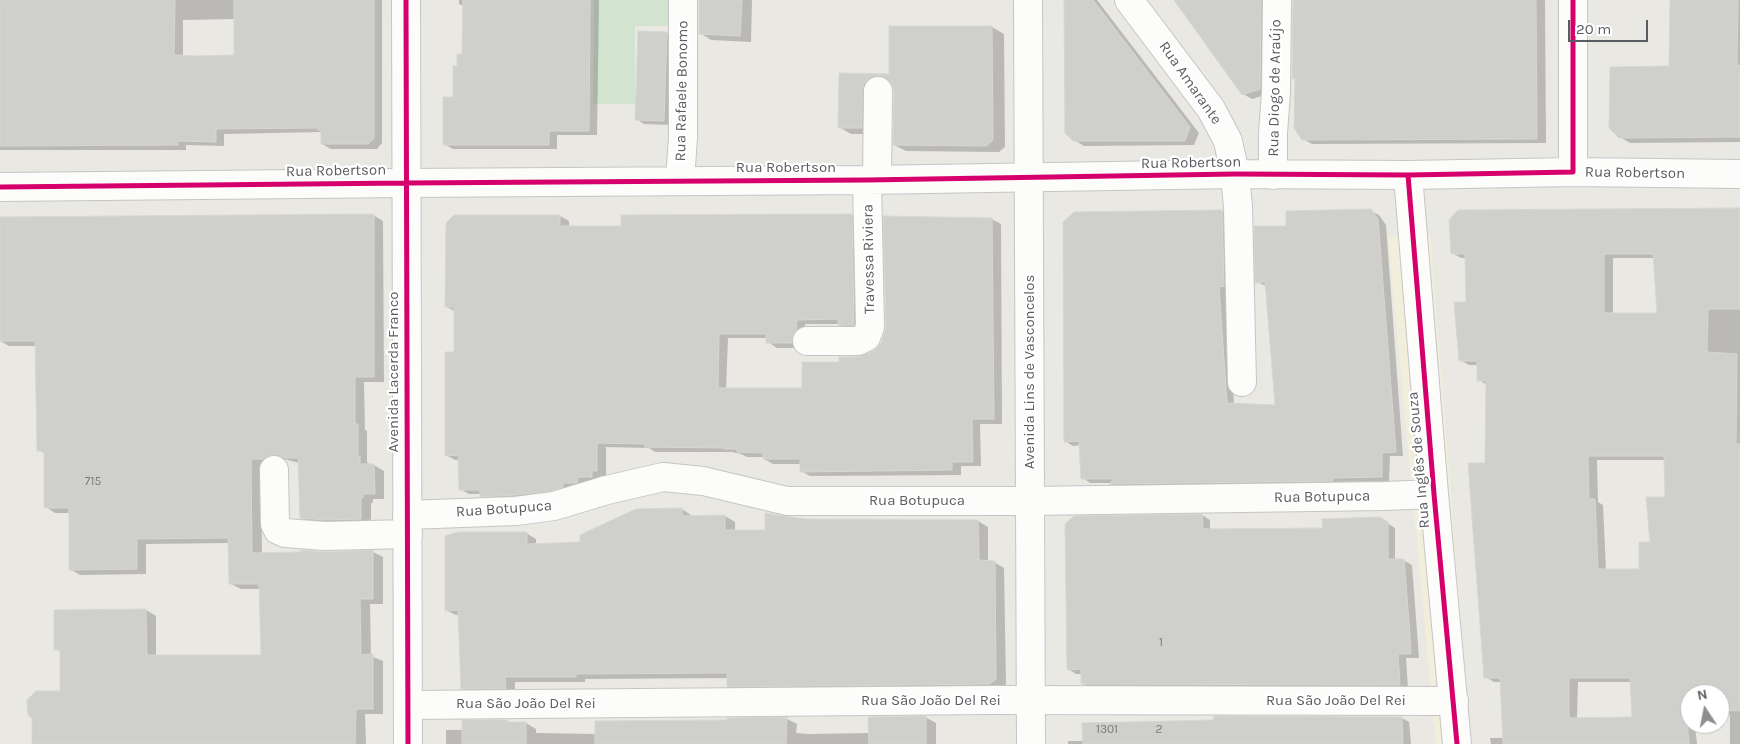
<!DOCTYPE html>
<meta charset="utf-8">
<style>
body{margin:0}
#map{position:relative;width:1740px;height:744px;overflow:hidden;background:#e9e8e3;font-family:Karla,sans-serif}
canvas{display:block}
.north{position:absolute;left:1680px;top:684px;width:50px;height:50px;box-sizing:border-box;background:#fff;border:1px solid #bdbebf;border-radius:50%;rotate:349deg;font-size:14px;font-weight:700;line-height:20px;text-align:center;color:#595c60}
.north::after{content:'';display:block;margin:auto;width:18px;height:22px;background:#8b8d8e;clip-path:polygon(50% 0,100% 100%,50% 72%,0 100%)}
.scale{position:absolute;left:1568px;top:20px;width:80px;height:22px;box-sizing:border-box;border:2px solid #595c60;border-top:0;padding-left:6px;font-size:15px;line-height:18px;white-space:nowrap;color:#595c60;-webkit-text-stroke:4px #fff;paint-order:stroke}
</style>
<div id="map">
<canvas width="1740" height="744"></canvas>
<div class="north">N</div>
<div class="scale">20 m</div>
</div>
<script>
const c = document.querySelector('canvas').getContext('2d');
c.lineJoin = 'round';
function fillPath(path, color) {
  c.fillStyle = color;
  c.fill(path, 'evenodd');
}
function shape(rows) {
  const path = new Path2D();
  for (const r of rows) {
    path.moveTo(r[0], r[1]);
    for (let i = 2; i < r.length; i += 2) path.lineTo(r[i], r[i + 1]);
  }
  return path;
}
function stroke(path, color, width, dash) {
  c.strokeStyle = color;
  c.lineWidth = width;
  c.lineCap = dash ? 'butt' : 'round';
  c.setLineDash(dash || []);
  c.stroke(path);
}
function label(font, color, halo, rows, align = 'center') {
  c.font = font + ' Karla,sans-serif';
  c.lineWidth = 4.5;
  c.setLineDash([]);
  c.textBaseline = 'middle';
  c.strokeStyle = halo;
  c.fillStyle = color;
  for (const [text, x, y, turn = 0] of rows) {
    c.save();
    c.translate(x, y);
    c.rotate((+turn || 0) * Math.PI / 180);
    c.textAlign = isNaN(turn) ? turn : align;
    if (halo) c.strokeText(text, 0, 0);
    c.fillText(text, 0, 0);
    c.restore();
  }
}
const commercial = shape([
 [1430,235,1471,744,1436,744,1388,237]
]);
const green = shape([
 [594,0,673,0,673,26,635,26,635,104,593,104]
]);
const shadow = shape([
 [0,0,382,0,382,143,377,149,331,149,322,144,322,132,224,134,224,146,186,145,186,150,0,150],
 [236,19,235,56,183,56,183,20],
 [459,0,599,0,597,135,557,135,557,149,453,149,444,144,454,99,458,67,463,56,464,6,459,4],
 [701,0,752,0,751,42,711,40,700,33],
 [1065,0,1097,0,1199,133,1194,145,1084,146,1074,140],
 [1174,0,1272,0,1269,94,1252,99,1243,94],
 [1294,0,1545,0,1546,143,1312,144,1303,139,1296,79,1293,78],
 [1671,0,1740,0,1740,142,1630,143,1620,137,1670,68],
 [992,27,1004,34,1005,147,999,152,906,151,894,145,895,91,892,81,882,84,874,134,851,134,839,127,840,75,890,76,890,28],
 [639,32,667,33,675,38,672,125,644,124,636,119],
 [1740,209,1740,744,1730,744,1730,715,1720,715,1720,694,1690,694,1690,724,1695,724,1697,744,1491,744,1490,738,1504,738,1502,682,1494,682,1486,677,1487,385,1479,380,1479,365,1469,365,1460,360,1467,303,1467,258,1461,258,1452,253],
 [1613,258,1655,258,1659,314,1613,314],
 [1597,460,1665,460,1667,498,1640,570,1606,570,1603,505,1598,502],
 [1578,682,1631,682,1633,719,1577,719],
 [1371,211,1379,215,1386,225,1403,456,1390,456,1389,481,1340,482,1340,485,1118,488,1109,483,1090,483,1083,478,1081,445,1073,446,1065,441,1074,213,1222,212,1230,216,1227,291,1234,405,1276,407,1266,286,1257,282,1287,227],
 [373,215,383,221,384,382,364,382,365,430,367,431,367,462,370,465,374,465,384,471,384,499,373,499,373,503,371,503,371,525,311,523,301,518,299,463,284,459,274,464,261,464,262,554,373,552,383,557,383,604,370,604,371,656,383,661,383,714,365,714,366,744,33,744,62,692,62,653,56,649,55,611,146,610,156,616,156,656,263,656,260,589,241,589,231,584,230,543,146,544,146,574,80,575,70,569,71,513,55,513,46,507,46,454,38,450,37,346,9,346,0,341,0,218],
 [852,215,861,220,862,330,848,330,839,324,805,324,805,335,801,348,777,348,768,342,768,338,728,338,726,389,803,389,840,363,840,358,865,356,874,352,881,344,887,327,885,218,992,219,1001,224,1002,424,980,424,981,466,961,466,961,475,810,476,801,471,801,464,773,464,764,459,764,457,747,457,741,454,732,452,655,452,649,448,606,447,606,476,600,476,600,481,586,482,586,487,572,492,490,501,482,496,482,494,469,494,460,489,460,460,455,460,446,455,455,353,456,312,447,307,455,216,560,216,569,221,569,228,622,228],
 [682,509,691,515,691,517,725,516,735,522,735,531,767,531,805,520,978,521,988,527,988,562,994,562,1004,568,1006,684,1001,689,738,692,728,686,728,678,585,679,585,682,515,682,515,694,472,694,462,688,459,615,456,615,446,610,526,533,536,539,536,545,582,544],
 [1202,515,1210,520,1210,530,1324,529,1380,519,1395,528,1395,560,1403,560,1412,565,1419,658,1406,658,1408,689,1090,688,1082,683,1082,674,1076,674,1068,669],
 [925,717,936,723,936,744,446,744,446,730,463,730,507,721,510,723,526,723,536,729,536,733,596,734,728,722,787,719,797,724,796,733,809,734,870,733],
 [1402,718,1409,722,1411,744,1068,744,1068,741,1082,741,1082,739]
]);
const building = shape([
 [0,0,175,0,174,55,197,56,234,55,234,0,374,0,374,138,368,144,321,144,321,130,318,130,318,128,216,129,216,142,178,141,178,145,0,146,0,0],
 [463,0,590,0,589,131,549,131,549,145,443,145,443,97,453,97,453,66,457,66,457,54,462,54,463,0],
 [699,0,742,0,740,36,699,34,699,0],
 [1064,0,1093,0,1190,127,1185,141,1073,141,1065,133,1064,0],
 [1174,0,1261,0,1260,89,1242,95,1174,0],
 [1293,0,1536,0,1537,139,1302,140,1294,128,1295,78,1292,79,1293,0],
 [1670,0,1738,0,1737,66,1740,65,1740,137,1619,138,1609,128,1610,67,1669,66,1670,0],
 [889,26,992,26,993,140,986,146,893,145,894,91,891,83,886,77,879,75,870,78,864,83,862,91,862,128,838,128,839,73,889,74,889,26],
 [638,31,667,32,664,121,635,120,638,31],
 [1740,208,1740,309,1708,309,1707,352,1737,354,1736,444,1740,444,1740,711,1720,710,1720,694,1690,694,1690,710,1686,710,1689,744,1503,744,1500,678,1484,678,1468,463,1485,463,1486,381,1477,381,1477,361,1459,361,1454,302,1466,302,1465,254,1451,254,1449,220,1458,210,1740,208],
 [1604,254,1653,254,1657,313,1604,313,1604,254],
 [1588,456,1664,456,1665,497,1646,497,1650,542,1639,542,1639,569,1598,569,1595,499,1589,499,1588,456],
 [1569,678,1630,678,1632,717,1569,718,1569,678],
 [1371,209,1378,219,1396,452,1382,453,1382,477,1333,478,1333,481,1109,484,1114,479,1081,479,1079,441,1064,442,1063,222,1074,212,1222,210,1224,286,1219,287,1227,403,1275,405,1265,282,1255,283,1254,226,1286,226,1286,211,1371,209],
 [374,214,374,377,355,377,355,424,358,424,358,457,360,456,360,464,374,464,375,494,363,494,363,498,361,498,361,519,325,520,300,518,298,458,284,458,273,454,264,459,251,459,252,553,301,552,301,550,325,552,373,550,373,599,360,599,361,655,373,654,373,709,356,709,355,744,32,744,32,719,28,715,27,700,36,691,60,691,60,650,54,650,54,610,146,609,147,655,261,655,259,584,229,584,228,538,137,539,137,569,69,570,69,508,44,508,44,451,37,451,35,341,0,341,0,217,374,214],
 [852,214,854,325,838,325,838,319,797,320,796,330,793,334,792,343,766,343,766,334,719,334,718,388,802,388,802,362,839,362,839,357,858,357,874,351,881,343,886,327,883,216,992,218,994,419,972,419,973,462,952,462,952,470,800,472,800,459,763,459,763,453,737,452,737,449,724,449,724,448,645,447,645,444,597,443,597,471,592,471,592,477,578,477,577,483,563,483,563,487,551,491,515,495,480,497,480,490,459,490,458,455,445,456,445,352,454,352,454,307,445,307,446,223,454,215,560,215,560,226,621,226,621,215,852,214],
 [682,508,682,516,725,515,725,530,765,530,765,513,805,519,978,520,979,560,995,561,996,679,990,684,727,687,727,673,576,674,576,677,505,677,506,689,461,689,458,610,445,611,445,536,458,532,527,532,527,544,580,542,580,535,636,509,682,508],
 [1202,514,1203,529,1323,528,1322,519,1380,517,1388,522,1388,559,1404,559,1409,622,1411,654,1398,654,1400,685,1081,684,1081,669,1067,670,1065,524,1074,516,1202,514],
 [926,716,926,744,869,744,868,717,926,716],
 [1214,716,1402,717,1403,744,1083,744,1082,723,1214,720,1214,716],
 [787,717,786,744,595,744,595,721,727,720,727,718,787,717],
 [462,720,507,720,507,722,526,722,526,744,462,744,462,720]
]);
const street = shape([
 [1129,0,1211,109,1228,141,1235,174,1238,207,1242,382],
 [1573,172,1573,0],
 [1273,175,1273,133,1276,93,1277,0],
 [1408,175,1434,494,1457,744],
 [877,180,878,91],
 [680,181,683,137,683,0],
 [0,187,406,183,867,180,1235,174,1408,175,1573,172,1740,174],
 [807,341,858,341,866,337,870,327,867,180],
 [274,470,275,524,278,530,285,533,325,536,408,534],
 [407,515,516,511,554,506,607,490,663,477,703,481,787,501,1030,501,1385,496,1434,494],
 [408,705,990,700,1454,701]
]);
const secondary = shape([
 [406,0,408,744],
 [1028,0,1031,744]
]);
const cycleway = shape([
 [406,0,408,744],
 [1408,175,1434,494,1457,744],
 [0,187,406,183,867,180,1235,174,1408,175,1573,172,1573,0]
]);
const numberNames = [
 ["715",93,482],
 ["1",1161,643],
 ["1301",1107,730],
 ["2",1159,730]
];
const streetNames = [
 ["Rua Amarante",1190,83,55],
 ["Rua Diogo de Araújo",1275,88,-89],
 ["Rua Rafaele Bonomo",682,91,-89],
 ["Rua Robertson",1191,163,-1],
 ["Rua Robertson",786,168],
 ["Rua Robertson",336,171,-1],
 ["Rua Robertson",1635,173,1],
 ["Travessa Riviera",869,259,-91],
 ["Avenida Lacerda Franco",394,372,-90],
 ["Avenida Lins de Vasconcelos",1030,372,-90],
 ["Rua Inglês de Souza",1419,460,-95],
 ["Rua Botupuca",1322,497,-1],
 ["Rua Botupuca",917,501],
 ["Rua Botupuca",504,509,-4],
 ["Rua São João Del Rei",931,701],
 ["Rua São João Del Rei",1336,701],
 ["Rua São João Del Rei",526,704]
];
fillPath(commercial, '#f2eedc');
fillPath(green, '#d2e4d0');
fillPath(shadow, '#0003');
fillPath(building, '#cfcfcc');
stroke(building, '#d7d6d2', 1);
stroke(street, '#c5c5c5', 30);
stroke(secondary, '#c5c5c3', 30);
stroke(street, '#fcfcfb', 28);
stroke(secondary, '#fcfcfb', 28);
stroke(cycleway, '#d6006c', 5);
label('12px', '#787a7c', null, numberNames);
label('15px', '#595c60', '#fff', streetNames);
</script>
